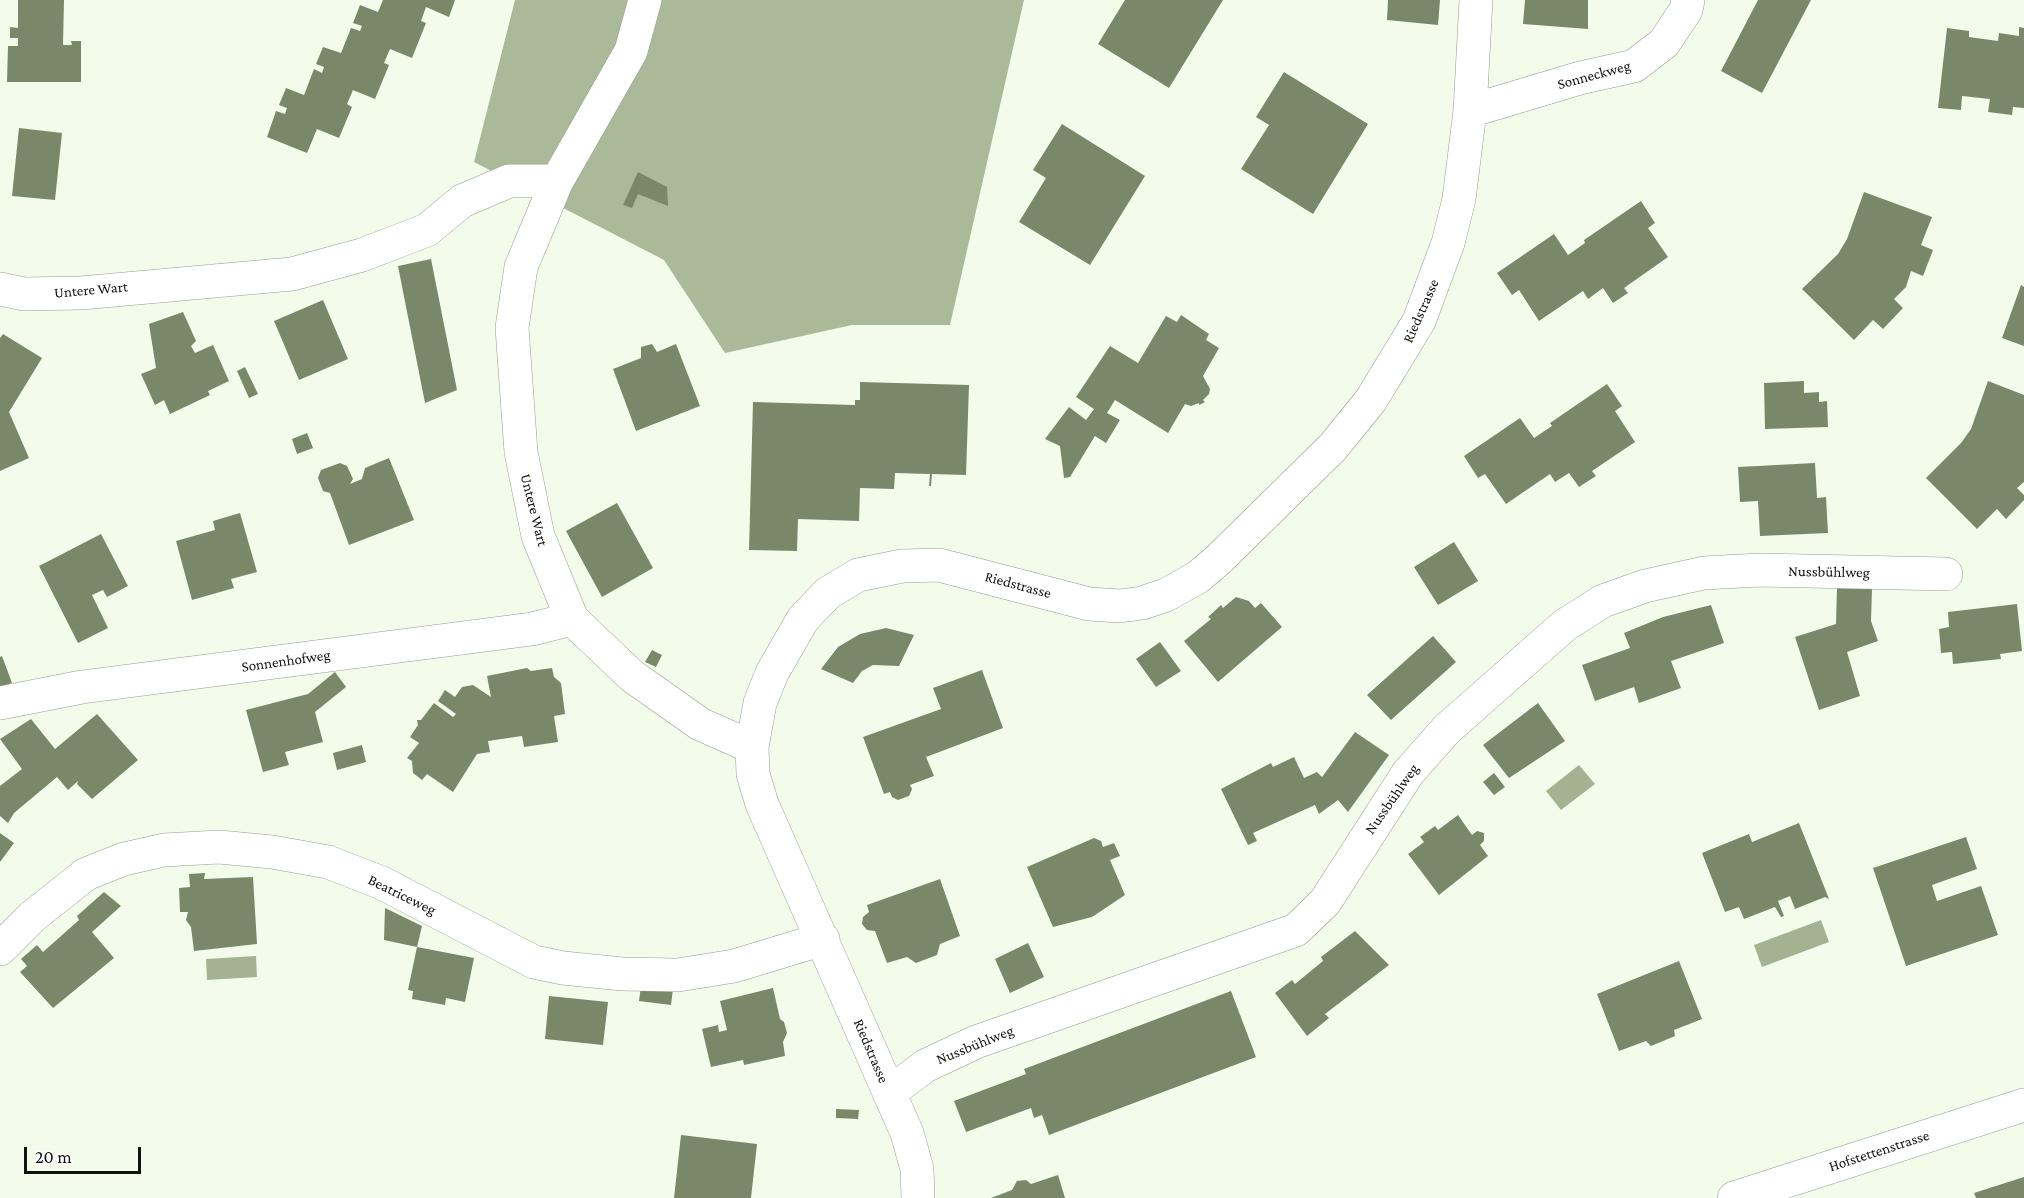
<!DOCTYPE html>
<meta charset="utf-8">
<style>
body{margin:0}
#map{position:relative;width:2024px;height:1198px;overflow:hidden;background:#f3fceb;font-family:"Crimson Pro",serif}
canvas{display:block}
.scale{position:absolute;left:24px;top:1147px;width:117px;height:27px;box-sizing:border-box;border:3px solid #10130d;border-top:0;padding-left:8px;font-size:18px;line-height:21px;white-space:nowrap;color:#10130d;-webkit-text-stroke:4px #fff;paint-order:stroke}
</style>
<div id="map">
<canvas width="2024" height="1198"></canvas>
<div class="scale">20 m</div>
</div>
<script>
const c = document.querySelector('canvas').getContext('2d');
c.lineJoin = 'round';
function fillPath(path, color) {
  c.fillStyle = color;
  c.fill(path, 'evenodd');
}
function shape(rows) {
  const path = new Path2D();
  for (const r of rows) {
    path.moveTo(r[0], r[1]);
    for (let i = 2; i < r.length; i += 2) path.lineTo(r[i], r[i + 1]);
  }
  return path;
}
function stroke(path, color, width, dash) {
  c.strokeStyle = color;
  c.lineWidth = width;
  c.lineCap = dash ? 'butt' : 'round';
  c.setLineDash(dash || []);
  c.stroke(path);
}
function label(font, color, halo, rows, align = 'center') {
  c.font = font + ' "Crimson Pro",serif';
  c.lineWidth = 4.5;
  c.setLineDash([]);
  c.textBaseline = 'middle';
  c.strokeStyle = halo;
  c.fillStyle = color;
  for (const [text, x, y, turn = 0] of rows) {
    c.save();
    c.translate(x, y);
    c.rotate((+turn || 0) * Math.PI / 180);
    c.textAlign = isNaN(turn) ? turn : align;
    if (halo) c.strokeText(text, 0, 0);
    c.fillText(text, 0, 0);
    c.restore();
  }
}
const forest = shape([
 [515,0,1024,0,950,325,852,325,725,353,664,260,474,162]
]);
const water = shape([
 [1579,765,1595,784,1561,810,1546,791],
 [1821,920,1829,942,1762,967,1754,945],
 [256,956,257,977,207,980,206,959]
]);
const building = shape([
 [18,0,64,0,63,45,72,45,71,41,81,41,81,82,7,82,8,46,18,46,18,38,10,38,10,27,18,28],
 [383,0,455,0,449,17,426,7,421,21,426,23,412,58,390,49,384,63,389,65,375,99,353,90,347,104,352,107,339,138,317,129,307,153,267,137,276,111,285,114,287,108,279,105,286,88,304,95,314,69,322,73,324,67,316,64,323,47,341,53,351,28,360,31,362,26,353,23,360,5,378,12],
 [1125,0,1223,0,1169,88,1098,44],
 [1388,0,1440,0,1438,25,1387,20],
 [1525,0,1588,0,1588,29,1523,24],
 [1758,0,1811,0,1762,93,1721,71],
 [2019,27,2024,28,2024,108,2013,107,2012,115,1988,112,1990,99,1962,96,1961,110,1938,108,1947,28,1969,31,1969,37,1998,41,1999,33,2019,36],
 [1284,72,1368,124,1313,214,1241,169,1269,125,1256,117],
 [1062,124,1145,176,1090,265,1019,222,1046,178,1033,170],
 [19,128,62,133,55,200,12,196],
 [638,172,667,187,668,206,638,194,632,208,623,205],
 [1864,192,1932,217,1921,245,1933,250,1923,276,1911,271,1906,287,1894,299,1903,308,1883,329,1873,320,1854,340,1802,289,1838,254,1847,239],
 [1641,201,1655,223,1648,228,1668,257,1624,288,1628,293,1613,303,1603,288,1588,299,1583,291,1539,321,1519,290,1512,295,1497,273,1554,234,1568,255,1585,243,1584,240],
 [431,259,457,390,425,403,398,266],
 [2021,285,2024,287,2024,346,2002,338],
 [323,300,348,359,299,380,274,321],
 [183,312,196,341,191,346,195,353,213,345,229,381,208,391,210,395,170,414,164,400,155,405,141,374,156,368,149,324],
 [1181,315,1209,334,1206,340,1219,348,1203,376,1210,389,1209,394,1203,400,1205,402,1199,405,1199,403,1191,406,1185,404,1168,433,1115,400,1107,413,1120,420,1106,443,1095,436,1070,477,1064,478,1060,446,1045,439,1069,407,1086,420,1094,409,1076,397,1110,346,1138,363,1166,316,1177,322],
 [3,334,42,358,9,412,29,458,0,471,0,338],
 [652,344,657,352,676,344,700,406,636,431,613,369,641,358,641,347],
 [245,367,258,394,249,398,237,371],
 [1804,381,1804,393,1819,392,1819,402,1827,401,1828,427,1765,429,1764,383],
 [1988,381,2024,395,2024,482,2017,488,2024,495,2024,500,2006,519,1997,509,1977,529,1926,478,1961,443,1971,429],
 [860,382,969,385,966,475,932,474,931,486,929,486,930,474,895,473,894,489,860,488,859,521,798,519,797,551,749,550,753,402,855,405,855,400,860,400],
 [1607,384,1622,406,1615,411,1635,442,1592,471,1596,476,1579,487,1569,473,1555,482,1550,474,1506,504,1485,474,1478,478,1464,456,1520,418,1534,438,1552,426,1550,423],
 [307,433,313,448,297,454,292,439],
 [389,458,414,520,349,545,330,493,323,491,318,478,321,470,340,463,347,466,353,479,350,484,362,479,365,468],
 [1815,463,1817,498,1826,497,1828,533,1760,536,1758,501,1740,502,1738,467],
 [617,503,653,568,602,597,566,531],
 [240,513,257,572,231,579,234,588,192,600,176,541,215,530,213,521],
 [101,534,128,586,107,597,103,590,92,595,108,628,78,643,39,566],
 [1454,542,1478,581,1438,605,1414,567],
 [1837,588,1872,588,1871,621,1878,641,1847,652,1860,696,1819,710,1795,637,1836,624],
 [1236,597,1249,601,1255,608,1261,603,1282,627,1218,682,1184,641,1211,619,1208,617,1221,605,1223,608],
 [2017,604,2022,651,2000,654,2001,659,1953,664,1952,652,1941,653,1939,629,1949,627,1948,612],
 [1711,605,1724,643,1671,661,1681,688,1639,703,1634,687,1595,701,1582,665,1630,648,1624,633,1663,617],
 [886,628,914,635,899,666,873,665,862,671,853,683,821,669,838,647,860,634],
 [1433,636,1456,662,1391,720,1367,695],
 [1160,642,1181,671,1156,687,1136,659],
 [652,650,662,655,656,667,645,662],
 [2,656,12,683,0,687,0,657],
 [527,668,531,671,552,668,554,677,561,683,565,714,554,716,558,742,524,747,522,736,488,741,490,752,477,754,453,792,427,774,422,780,413,773,412,761,407,758,419,743,410,737,418,725,417,720,421,720,434,703,453,717,456,714,438,701,445,690,455,697,462,687,473,685,491,697,487,676],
 [982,670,1003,728,926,757,934,776,910,785,912,789,909,796,898,800,892,797,890,792,884,794,863,737,941,709,933,688],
 [335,672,346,687,315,712,323,742,285,752,289,765,263,772,246,710,308,694],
 [1538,703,1565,741,1509,778,1483,745],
 [97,714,138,760,92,799,77,784,78,781,68,790,57,777,14,813,8,823,0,816,0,786,22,769,0,739,31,719,55,749],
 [1355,732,1389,755,1348,812,1338,800,1319,814,1315,805,1253,833,1257,841,1248,845,1221,789,1271,763,1273,767,1294,757,1304,778,1317,772,1322,777],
 [362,745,366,762,337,770,333,753],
 [1494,773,1505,787,1494,795,1483,782],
 [1458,815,1472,835,1477,831,1484,833,1484,841,1480,845,1488,856,1439,895,1408,854,1424,842,1420,837,1435,826,1438,830],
 [1799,823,1829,899,1825,897,1795,909,1790,896,1778,901,1784,916,1781,917,1775,907,1744,919,1739,907,1725,912,1702,853,1749,834,1752,842],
 [0,833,14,843,0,862],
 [1966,837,1977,869,1932,885,1937,901,1981,886,1998,935,1906,966,1873,868],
 [1094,838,1101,841,1103,847,1114,843,1120,856,1110,860,1125,895,1092,917,1053,927,1027,867],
 [205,873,204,879,253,877,257,944,194,951,191,927,186,920,188,912,180,912,179,888,190,887,189,874],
 [940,879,960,936,940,944,937,955,916,963,907,957,887,963,875,931,867,930,862,924,863,917,869,912,867,905],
 [104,892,121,906,92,932,114,958,53,1008,20,972,27,966,21,959,37,945,43,952,79,920,77,916],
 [385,908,422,926,417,947,474,958,465,1002,446,998,445,1005,412,999,413,991,408,990,417,947,384,940],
 [1355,931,1389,965,1325,1014,1329,1018,1307,1036,1275,993,1292,980,1295,984,1323,961,1321,957],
 [1028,943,1044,977,1010,993,995,959],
 [1679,961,1702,1019,1674,1030,1675,1036,1651,1046,1646,1041,1619,1051,1597,994],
 [641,986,673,989,671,1005,639,1001],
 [773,988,780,1019,784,1022,787,1033,783,1042,785,1056,744,1065,743,1060,711,1067,702,1029,718,1025,719,1032,727,1030,720,1001],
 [1231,991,1256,1057,1049,1135,1042,1115,1034,1118,1031,1108,966,1132,954,1101,1026,1074,1024,1069],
 [549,996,608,1002,603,1045,545,1039],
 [836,1109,859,1110,858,1119,836,1118],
 [681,1135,757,1144,751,1198,674,1198],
 [1058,1175,1065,1198,991,1198,1012,1190,1017,1181,1026,1180,1031,1184],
 [2024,1177,2024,1198,1976,1198,1974,1193]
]);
const minor = shape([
 [645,0,631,51,557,181,521,267,512,328,521,452,538,536,572,619,632,676,700,724,752,747],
 [1470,111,1580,78,1634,66,1664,43,1686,10,1688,0],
 [0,289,24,294,81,293,292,274,362,255,427,230,462,201,509,181,557,181],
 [0,703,82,687,532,629,572,619],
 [0,949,32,917,86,874,124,859,164,850,219,847,272,852,328,862,382,883,534,962,563,968,622,974,678,975,734,966,823,939],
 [889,1093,925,1066,976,1042,1296,930,1325,902,1408,773,1447,729,1565,625,1603,601,1645,586,1704,573,1760,570,1946,574],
 [918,1198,917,1169,907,1133,762,804,753,774,752,747,760,703,772,673,803,619,828,593,858,575,902,566,939,565,1089,604,1120,606,1142,603,1166,595,1198,577,1218,560,1333,447,1371,400,1419,321,1448,243,1459,199,1470,111,1476,0]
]);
const major = shape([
 [1734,1198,2024,1105]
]);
const streetNames = [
 ["Sonneckweg",1594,75,-15],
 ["Untere Wart",91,290,-5],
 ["Riedstrasse",1421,311,-66],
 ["Untere Wart",534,510,76],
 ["Nussbühlweg",1829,572,1],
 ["Riedstrasse",1018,585,15],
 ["Sonnenhofweg",286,661,-8],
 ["Nussbühlweg",1392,799,-55],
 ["Beatriceweg",402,895,26],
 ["Nussbühlweg",975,1045,-22],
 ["Riedstrasse",871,1051,67],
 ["Hofstettenstrasse",1879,1151,-18]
];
fillPath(forest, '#aaba99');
fillPath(water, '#a3b392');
fillPath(building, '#798868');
stroke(minor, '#959c8d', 34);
stroke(major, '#959c8d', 34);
stroke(minor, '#fff', 33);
stroke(major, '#fff', 33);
label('15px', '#10130d', '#fff', streetNames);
</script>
